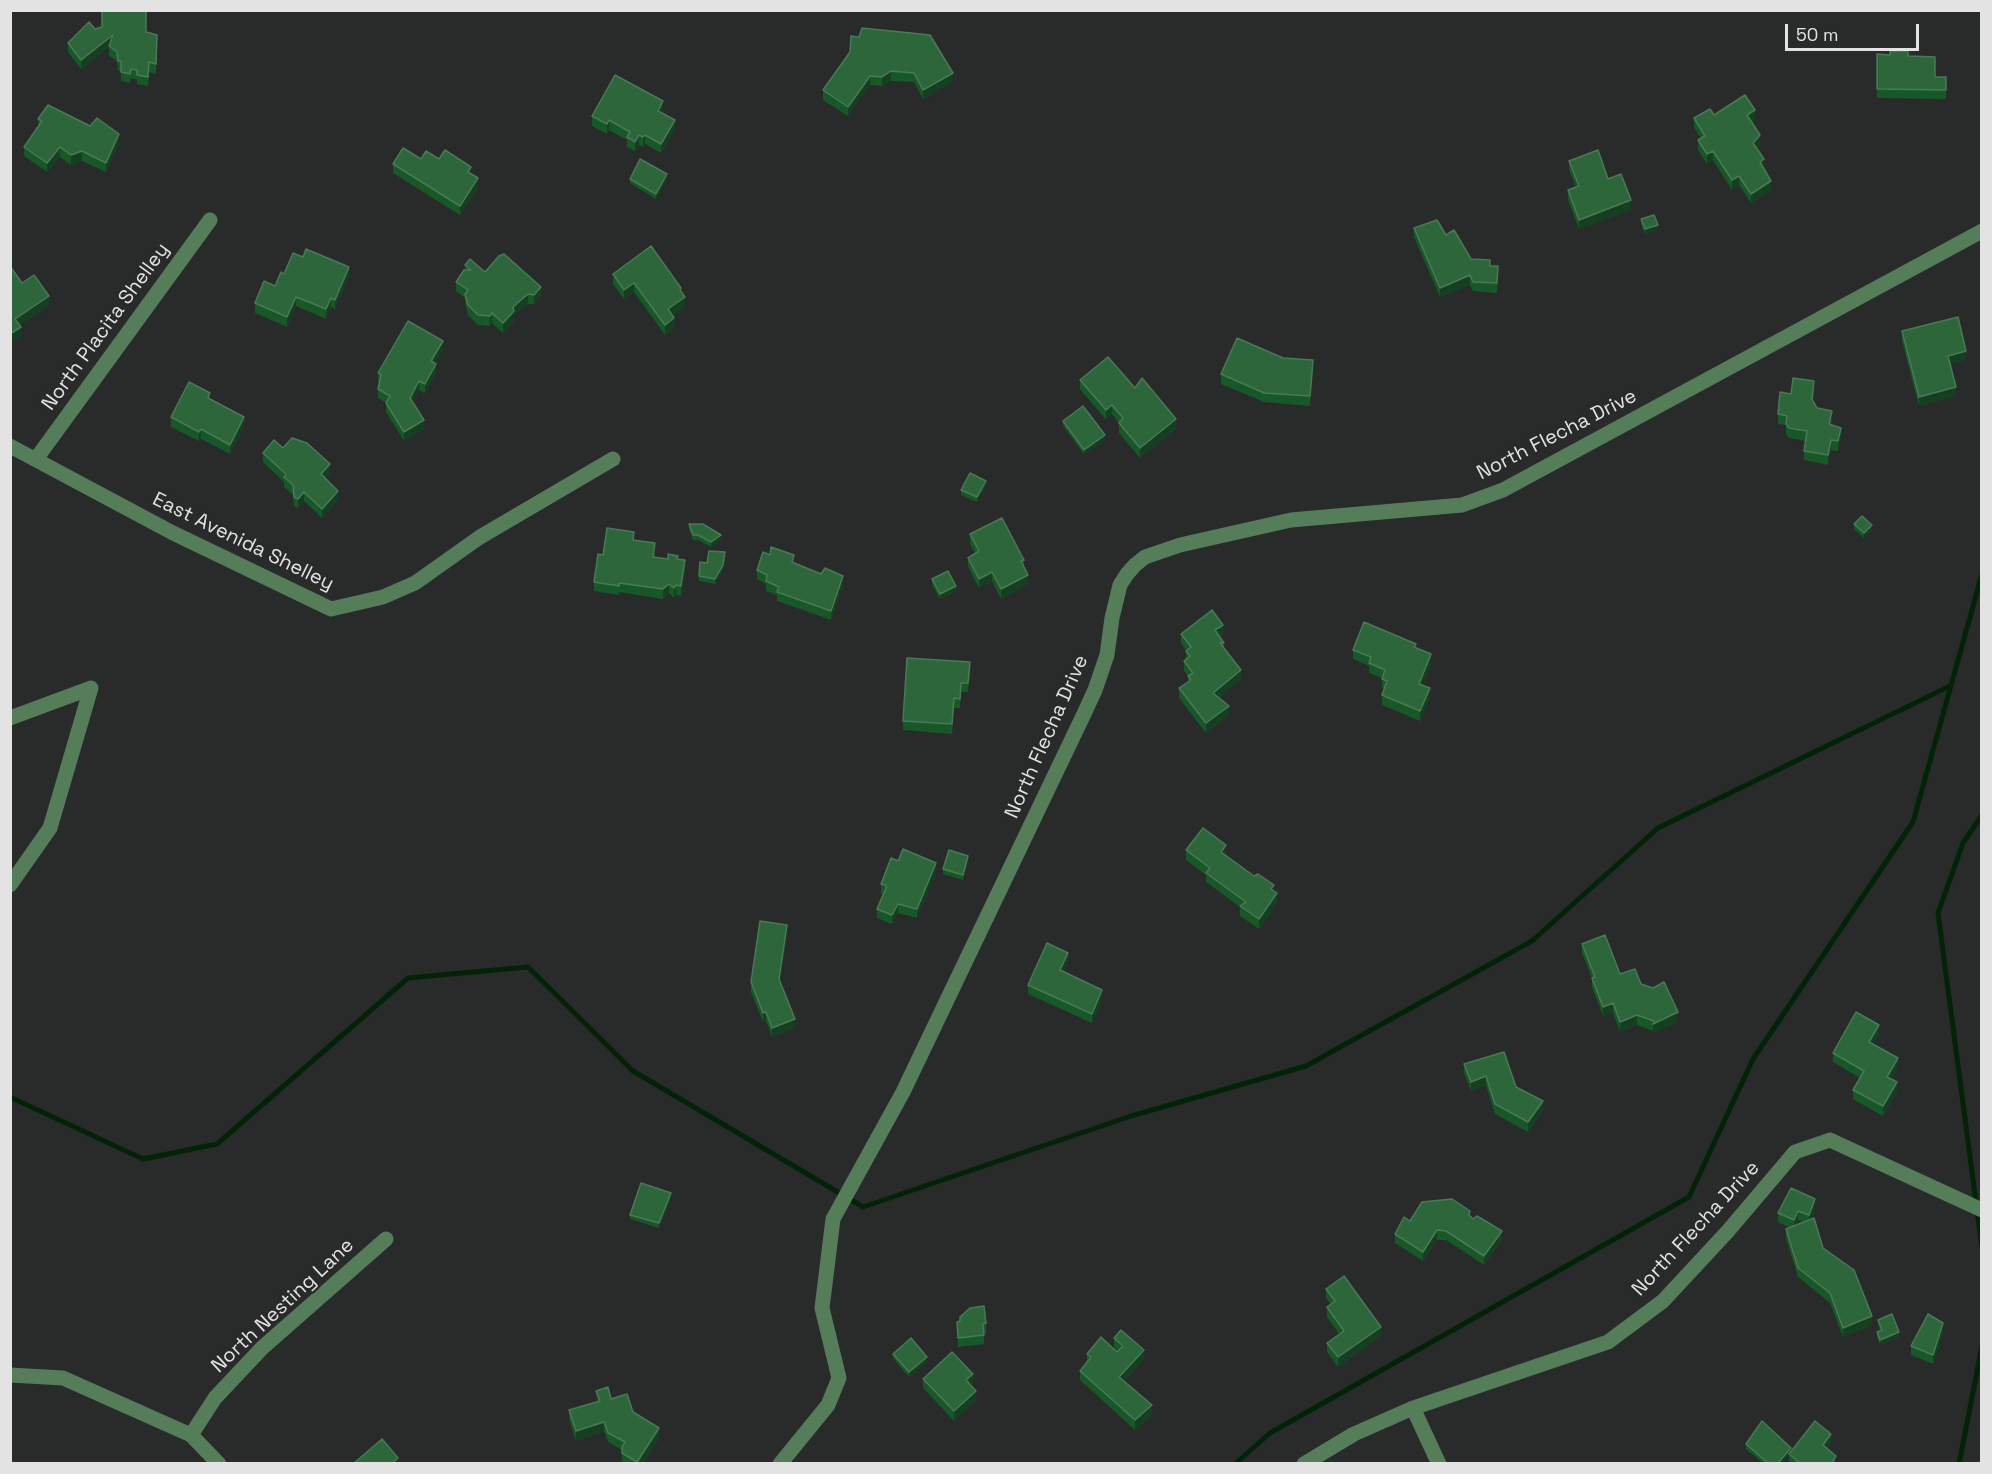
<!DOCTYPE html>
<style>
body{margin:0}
#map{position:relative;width:1992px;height:1474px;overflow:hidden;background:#282b29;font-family:"Space Grotesk",sans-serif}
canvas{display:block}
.frame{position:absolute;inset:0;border:12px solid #e2e3e2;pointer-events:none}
.scale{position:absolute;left:1785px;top:24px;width:134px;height:27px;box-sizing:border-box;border:3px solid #e2e3e2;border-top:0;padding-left:8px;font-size:18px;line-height:21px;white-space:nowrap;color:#e2e3e2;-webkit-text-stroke:4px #282b29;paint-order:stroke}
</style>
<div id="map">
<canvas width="1992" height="1474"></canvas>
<div class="frame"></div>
<div class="scale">50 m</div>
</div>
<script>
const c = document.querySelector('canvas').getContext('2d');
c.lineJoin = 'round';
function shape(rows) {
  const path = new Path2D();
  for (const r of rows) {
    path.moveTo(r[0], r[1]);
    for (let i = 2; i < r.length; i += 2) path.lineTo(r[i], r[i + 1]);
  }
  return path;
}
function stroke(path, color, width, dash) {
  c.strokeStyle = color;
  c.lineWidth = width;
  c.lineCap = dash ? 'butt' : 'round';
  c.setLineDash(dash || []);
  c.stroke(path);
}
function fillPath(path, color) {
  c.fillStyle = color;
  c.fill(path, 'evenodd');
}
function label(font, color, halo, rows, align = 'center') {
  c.font = font + ' "Space Grotesk",sans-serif';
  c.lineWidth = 4.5;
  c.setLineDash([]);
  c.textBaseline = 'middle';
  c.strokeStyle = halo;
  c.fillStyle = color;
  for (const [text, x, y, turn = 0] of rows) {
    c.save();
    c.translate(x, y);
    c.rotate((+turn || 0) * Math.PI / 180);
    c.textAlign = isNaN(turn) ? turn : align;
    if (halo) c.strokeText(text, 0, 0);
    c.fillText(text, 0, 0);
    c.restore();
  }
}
const stream = shape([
 [1982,815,1963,843,1938,913,1982,1248],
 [10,1097,143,1159,217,1144,408,978,528,967,633,1071,863,1207,1131,1116,1306,1066,1532,941,1658,828,1950,686],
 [1235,1464,1270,1433,1689,1197,1753,1059,1913,822,1982,574],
 [1959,1464,1982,1346]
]);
const minor = shape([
 [10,446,173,533,331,609,383,597,415,583,480,537,613,459],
 [36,459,210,220],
 [10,718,91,688,50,828,10,885],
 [10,1375,63,1378,191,1435,219,1464],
 [1413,1408,1439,1464],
 [191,1435,215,1398,262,1348,386,1239],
 [780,1464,828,1405,839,1378,822,1308,833,1219,903,1092,1083,716,1095,690,1107,655,1112,618,1120,585,1127,574,1135,565,1145,557,1180,545,1291,520,1462,505,1503,490,1982,231],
 [1304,1464,1354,1434,1413,1408,1608,1342,1663,1301,1728,1231,1795,1152,1830,1140,1982,1210]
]);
const wall = shape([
 [146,33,157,35,156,74,149,72,148,86,137,84,137,80,131,78,130,83,121,81,121,71,118,71,117,61,109,56,109,47,81,69,68,52,68,43],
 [850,52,953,82,923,99,914,82,891,81,882,86,870,85,848,116,823,100,823,90],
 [1877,54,1908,56,1935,77,1946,77,1946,99,1877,98],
 [663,111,662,113,675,129,661,153,645,144,643,147,639,145,635,151,627,147,627,140,609,130,607,134,592,126,592,116],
 [1714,115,1755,120,1751,122,1760,145,1757,148,1771,190,1751,203,1739,185,1732,190,1713,160,1707,164,1698,150,1698,140,1701,138,1694,128,1694,118],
 [38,119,119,143,106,172,82,161,71,165,60,157,47,172,24,156,24,147,38,126],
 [421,159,439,159,471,174,478,188,460,215,393,173,393,164],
 [1569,161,1608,179,1631,210,1579,229,1568,200,1568,190,1576,187,1569,170],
 [630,179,667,179,656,199,630,183],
 [1641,219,1658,230,1645,234,1641,224],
 [1414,228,1446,235,1471,259,1490,266,1498,276,1497,293,1473,291,1470,285,1440,297,1414,237],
 [465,265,485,272,541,297,534,304,528,304,514,315,514,321,503,333,492,323,490,326,478,325,468,315,465,303,465,298,456,291,456,282,465,270],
 [284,274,349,276,335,309,331,307,326,319,296,306,287,327,255,313,255,303,275,286],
 [613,274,681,292,685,307,672,316,674,328,665,335,634,292,624,299,613,284],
 [1902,331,1966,360,1950,364,1956,396,1919,406,1902,341],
 [443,350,435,363,436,373,425,393,419,390,412,402,424,429,404,441,386,412,386,403,378,398,378,389,379,383,378,382,378,373],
 [1283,358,1313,369,1310,406,1264,402,1221,384,1221,374],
 [1080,380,1135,388,1176,429,1140,458,1119,433,1119,423,1112,414,1106,420,1080,389],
 [1814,390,1813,401,1817,408,1832,420,1831,425,1841,437,1838,451,1831,450,1828,465,1804,460,1804,451,1805,441,1789,438,1786,434,1786,425,1778,424,1778,414,1791,394],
 [210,400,244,427,230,454,201,439,199,441,171,427,171,417],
 [1063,421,1105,440,1084,454,1063,426],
 [283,448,330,474,325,479,338,500,322,518,304,501,298,508,294,506,293,495,284,487,284,482,263,462,263,453],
 [986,485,977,502,961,495,961,490],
 [689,524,721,539,711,547,698,540,693,540,689,529],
 [1854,524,1872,530,1864,538,1854,529],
 [970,534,1024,560,1024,568,1028,584,1001,599,992,581,979,588,968,567,968,558,975,553,970,544],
 [634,540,655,553,655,557,668,559,678,559,685,570,681,596,676,595,674,598,669,593,663,599,619,592,619,595,594,591,594,582,603,555],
 [725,557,723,570,715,584,699,581,699,576,707,563],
 [794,563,843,585,831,620,777,601,777,595,766,591,766,584,757,579,757,570],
 [932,579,956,591,940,599,932,584],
 [1181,634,1223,634,1220,637,1224,643,1224,649,1241,679,1219,698,1229,715,1206,733,1179,698,1179,688,1188,682,1188,676,1184,671,1184,661,1186,660,1186,651,1181,643],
 [1416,648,1431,664,1422,685,1430,697,1420,721,1382,705,1382,695,1384,689,1382,688,1382,678,1369,673,1369,666,1353,659,1353,650],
 [970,672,968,692,961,692,960,708,954,708,952,734,903,730,903,721],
 [1186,850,1226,855,1274,891,1277,903,1259,929,1240,916,1240,907,1206,882,1206,875,1186,860],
 [968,861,963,880,943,874,943,869],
 [936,872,917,918,898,913,892,924,877,918,877,909,883,894,881,894,881,884],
 [787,934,780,982,795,1028,772,1037,766,1021,763,1022,751,992,751,982],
 [1582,944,1620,974,1641,984,1678,1022,1653,1033,1653,1031,1637,1025,1620,1032,1613,1013,1603,1016,1592,987,1592,978,1582,953],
 [1068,962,1063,972,1102,1000,1092,1023,1028,994,1028,985],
 [1879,1034,1873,1044,1898,1068,1891,1079,1897,1092,1883,1116,1853,1099,1853,1090,1860,1078,1833,1062,1833,1053],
 [1464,1064,1543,1110,1528,1132,1495,1114,1486,1085,1471,1091,1464,1073],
 [671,1198,659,1228,630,1219,630,1215],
 [1815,1209,1811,1219,1823,1248,1872,1325,1843,1337,1830,1303,1798,1277,1786,1239,1786,1229,1790,1228,1778,1222,1778,1213],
 [1798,1220,1803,1222,1796,1225],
 [1470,1216,1502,1240,1484,1265,1446,1240,1437,1240,1423,1261,1395,1243,1395,1234,1410,1221],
 [1326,1289,1381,1336,1338,1367,1327,1352,1327,1343,1339,1334,1327,1317,1327,1307,1331,1304,1326,1298],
 [1878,1320,1899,1337,1880,1345,1877,1337,1877,1332,1880,1330,1878,1325],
 [957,1322,986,1323,986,1333,984,1333,984,1344,958,1347],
 [1943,1332,1933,1364,1911,1355,1911,1346],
 [1114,1338,1144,1359,1124,1381,1152,1415,1135,1430,1080,1380,1080,1371,1087,1362,1087,1354,1117,1352,1118,1351,1114,1348],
 [893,1354,927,1362,909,1377,893,1358],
 [923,1379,973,1384,971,1385,976,1400,954,1421,923,1388],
 [596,1391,633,1412,659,1438,643,1464,624,1464,622,1462,622,1450,608,1442,604,1431,576,1441,569,1420,569,1410,597,1402],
 [1831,1443,1827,1448,1836,1464,1789,1464,1789,1455,1781,1464,1764,1464,1746,1449,1746,1444,1791,1451]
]);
const shadedWall = shape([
 [113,35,113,44,81,69,81,60],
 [891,71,891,81,882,86,882,77],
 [953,73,953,82,923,99,923,90],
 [870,76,870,85,848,116,848,107],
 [663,101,663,111,658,120,658,111],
 [1755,110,1755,120,1747,125,1747,115],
 [609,120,609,130,607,134,607,124],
 [675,120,675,129,661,153,661,144],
 [119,134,119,143,106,172,106,163],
 [639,135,639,145,635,151,635,142],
 [645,135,645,144,643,147,643,137],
 [1760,135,1760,145,1753,152,1753,143],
 [60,147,60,157,47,172,47,163],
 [82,151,82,161,71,165,71,155],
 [1713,151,1713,160,1707,164,1707,154],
 [1764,159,1764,169,1760,162],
 [667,174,667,179,656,199,656,194],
 [1739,176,1739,185,1732,190,1732,180],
 [478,178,478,188,460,215,460,206],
 [1771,181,1771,190,1751,203,1751,194],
 [1631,200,1631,210,1579,229,1579,220],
 [1658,225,1658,230,1645,234,1645,229],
 [349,267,349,276,335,309,335,300],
 [1470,275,1470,285,1440,297,1440,288],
 [634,283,634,292,624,299,624,290],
 [541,287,541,297,534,304,534,295],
 [528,294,528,304,514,315,514,321,503,333,503,323,513,307],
 [49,296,49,306,15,329,15,319],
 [296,297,296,306,287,327,287,317],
 [685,297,685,307,668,319,668,309],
 [331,298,331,307,326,319,326,309],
 [492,313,492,323,490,326,490,316],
 [674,318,674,328,665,335,665,325],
 [21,327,21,337,10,343,10,334],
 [443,341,443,350,431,370,431,361],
 [1966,351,1966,360,1948,365,1948,356],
 [436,364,436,373,425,393,425,384],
 [419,381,419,390,410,407,410,398],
 [1956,387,1956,396,1919,406,1919,397],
 [1112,405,1112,414,1106,420,1106,410],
 [244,417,244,427,230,454,230,445],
 [1176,419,1176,429,1140,458,1140,448],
 [424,420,424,429,404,441,404,432],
 [1841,428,1841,437,1838,451,1838,441],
 [201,429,201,439,199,441,199,432],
 [1105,435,1105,440,1084,454,1084,450],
 [1831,440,1831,450,1828,465,1828,455],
 [330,464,330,474,321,484,321,474],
 [986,481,986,485,977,502,977,497],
 [338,491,338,500,322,518,322,509],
 [304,492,304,501,298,508,298,499],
 [1872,525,1872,530,1864,538,1864,533],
 [721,535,721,539,711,547,711,542],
 [725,552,723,570,715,584,715,579],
 [685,560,685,570,681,596,681,586],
 [992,572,992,581,979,588,979,579],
 [1028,575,1028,584,1001,599,1001,589],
 [843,576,843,585,831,620,831,611],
 [669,584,669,593,663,599,663,589],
 [676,585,676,595,674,598,674,588],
 [956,586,956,591,940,599,940,594],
 [1223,625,1223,634,1215,640,1215,630],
 [1431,654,1431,664,1419,693,1419,684],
 [1241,670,1241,679,1213,703,1213,693],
 [1430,688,1430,697,1420,721,1420,711],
 [1229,706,1229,715,1206,733,1206,723],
 [1226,845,1226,855,1221,861,1221,852],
 [968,856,968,861,963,880,963,875],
 [936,863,936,872,917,918,917,909],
 [1277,893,1277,903,1259,929,1259,919],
 [898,904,898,913,892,924,892,915],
 [787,925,787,934,779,989,779,979],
 [1068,953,1068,962,1060,980,1060,970],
 [1102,990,1102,1000,1092,1023,1092,1014],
 [1613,1003,1613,1013,1603,1016,1603,1007],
 [766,1012,766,1021,763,1022,763,1013],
 [1678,1012,1678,1022,1653,1033,1653,1024],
 [1637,1015,1637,1025,1620,1032,1620,1022],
 [795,1019,795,1028,772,1037,772,1028],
 [1879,1025,1879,1034,1869,1051,1869,1042],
 [1898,1058,1898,1068,1887,1086,1887,1077],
 [1486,1076,1486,1085,1471,1091,1471,1082],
 [1897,1082,1897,1092,1883,1116,1883,1106],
 [1543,1101,1543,1110,1528,1132,1528,1122],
 [671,1193,671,1198,659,1228,659,1223],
 [1815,1199,1815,1209,1809,1225,1809,1215],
 [1798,1211,1798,1220,1794,1229,1794,1220],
 [1437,1230,1437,1240,1423,1261,1423,1252],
 [1502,1231,1502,1240,1484,1265,1484,1256],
 [1872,1316,1872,1325,1843,1337,1843,1328],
 [1943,1323,1943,1332,1933,1364,1933,1355],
 [1381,1327,1381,1336,1338,1367,1338,1357],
 [1899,1332,1899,1337,1880,1345,1880,1340],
 [1144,1350,1144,1359,1119,1386,1119,1377],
 [927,1357,927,1362,909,1377,909,1372],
 [973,1374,973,1384,966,1389,966,1380],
 [976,1391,976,1400,954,1421,954,1411],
 [1152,1405,1152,1415,1135,1430,1135,1420],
 [604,1422,604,1431,576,1441,576,1431],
 [659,1428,659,1438,643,1464,637,1464],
 [1831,1434,1831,1443,1823,1454,1823,1445],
 [1791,1448,1791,1453,1781,1464,1777,1464],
 [398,1458,398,1464,391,1464]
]);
const building = shape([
 [102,10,146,10,146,32,157,35,156,64,149,62,148,77,137,75,137,70,131,69,130,74,121,72,121,61,118,61,117,52,109,46,113,35,81,60,68,43,89,22,95,29,102,27,102,10],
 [862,28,930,35,953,73,923,90,914,73,891,71,882,77,870,76,848,107,823,90,850,52,851,36,859,37,862,28],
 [1890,51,1908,51,1908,56,1935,57,1935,77,1946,77,1946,90,1877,89,1877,54,1890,55,1890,51],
 [615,75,663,101,658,111,675,120,661,144,645,135,643,137,639,135,635,142,627,137,630,132,609,120,607,124,592,116,615,75],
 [1745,95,1755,110,1747,115,1760,135,1753,143,1764,159,1760,162,1771,181,1751,194,1739,176,1732,180,1713,151,1707,154,1698,140,1705,136,1694,118,1710,109,1714,115,1745,95],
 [48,105,90,126,97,118,119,134,106,163,82,151,71,155,60,147,47,163,24,147,42,121,38,119,48,105],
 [403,148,421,159,426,151,439,159,445,150,471,167,468,172,478,178,460,206,393,164,403,148],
 [1598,150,1608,179,1621,174,1631,200,1579,220,1568,190,1579,186,1569,161,1598,150],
 [640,159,667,174,656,194,630,179,640,159],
 [1654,215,1658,225,1645,229,1641,219,1654,215],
 [1437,220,1446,235,1454,230,1471,259,1490,260,1490,266,1498,266,1497,283,1473,282,1470,275,1440,288,1414,228,1437,220],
 [651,246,681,288,680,290,685,297,668,309,674,318,665,325,634,283,624,290,613,274,651,246],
 [306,249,349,267,335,300,331,298,326,309,296,297,287,317,255,303,264,281,275,286,281,272,284,274,293,253,303,257,306,249],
 [504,254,541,287,534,295,528,294,513,307,514,311,503,323,492,313,490,316,478,315,468,305,465,294,468,290,456,282,464,270,471,270,465,265,470,259,485,272,499,256,504,254],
 [10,266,22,283,34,275,49,296,15,319,21,327,10,334,10,266],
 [1958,317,1966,351,1948,356,1956,387,1919,397,1902,331,1958,317],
 [408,321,443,341,431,361,436,364,425,384,419,381,410,398,424,420,404,432,386,403,390,396,378,389,381,375,378,373,408,321],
 [1237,338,1283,358,1313,360,1310,396,1264,393,1221,374,1237,338],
 [1108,357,1135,388,1142,378,1176,419,1140,448,1119,423,1123,418,1112,405,1106,410,1080,380,1108,357],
 [1793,378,1814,381,1812,399,1817,408,1832,411,1829,424,1841,428,1838,441,1831,440,1828,455,1804,451,1807,431,1789,428,1786,424,1787,416,1778,414,1780,392,1791,394,1793,378],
 [189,382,210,393,208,398,244,417,230,445,201,429,199,432,171,417,189,382],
 [1083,406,1105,435,1084,450,1063,421,1083,406],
 [292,438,307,443,330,464,321,474,338,491,322,509,304,492,298,499,294,497,293,485,284,477,286,474,263,453,274,440,283,448,292,438],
 [970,473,986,481,977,497,961,490,970,473],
 [1862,516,1872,525,1864,533,1854,524,1862,516],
 [1002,518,1024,560,1021,561,1028,575,1001,589,992,572,979,579,968,558,979,551,970,534,1002,518],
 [689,524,703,524,721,535,711,542,698,535,693,535,689,524],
 [607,528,634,532,633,540,655,543,653,557,668,559,668,554,678,556,677,559,685,560,681,586,676,585,674,588,669,584,663,589,619,583,619,586,594,582,598,554,603,555,607,528],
 [771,547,794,555,792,562,821,574,825,568,843,576,831,611,777,592,779,587,766,581,767,575,757,570,763,552,770,555,771,547],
 [709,551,725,552,723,565,715,579,699,576,700,562,707,563,709,551],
 [948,571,956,586,940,594,932,579,948,571],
 [1212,610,1223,625,1215,630,1224,643,1220,643,1241,670,1213,693,1229,706,1206,723,1179,688,1191,680,1188,676,1193,673,1184,661,1190,656,1186,651,1191,647,1181,634,1212,610],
 [1364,622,1416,644,1414,647,1431,654,1419,684,1430,688,1420,711,1382,695,1387,681,1382,679,1385,670,1369,663,1371,657,1353,650,1364,622],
 [907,658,970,662,968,683,961,683,960,699,954,698,952,724,903,721,907,658],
 [1203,828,1226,845,1221,852,1254,876,1258,874,1274,885,1271,889,1277,893,1259,919,1240,906,1246,902,1206,873,1210,868,1186,850,1203,828],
 [903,849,936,863,917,909,898,904,892,915,877,909,887,886,881,884,891,858,898,861,903,849],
 [949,850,968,856,963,875,943,869,949,850],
 [760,921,787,925,779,979,795,1019,772,1028,766,1012,763,1013,751,982,760,921],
 [1605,935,1620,974,1635,969,1641,984,1653,988,1664,982,1678,1012,1653,1024,1654,1021,1637,1015,1620,1022,1613,1003,1603,1007,1592,978,1595,977,1582,944,1605,935],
 [1047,943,1068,953,1060,970,1102,990,1092,1014,1028,985,1047,943],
 [1856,1012,1879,1025,1869,1042,1898,1058,1887,1077,1897,1082,1883,1106,1853,1090,1864,1071,1833,1053,1856,1012],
 [1504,1052,1516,1087,1543,1101,1528,1122,1495,1104,1486,1076,1471,1082,1464,1064,1504,1052],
 [641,1183,671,1193,659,1223,630,1215,641,1183],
 [1791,1188,1815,1199,1809,1215,1798,1211,1794,1220,1778,1213,1791,1188],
 [1452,1199,1470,1211,1469,1215,1473,1219,1477,1216,1502,1231,1484,1256,1446,1231,1437,1230,1423,1252,1395,1234,1404,1217,1410,1221,1422,1202,1452,1199],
 [1814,1218,1823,1248,1854,1270,1872,1316,1843,1328,1830,1293,1798,1268,1786,1229,1814,1218],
 [1344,1276,1381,1327,1338,1357,1327,1343,1344,1331,1327,1307,1335,1301,1326,1289,1344,1276],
 [984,1306,986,1323,983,1324,984,1335,958,1338,957,1322,960,1321,960,1317,970,1308,984,1306],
 [1892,1314,1899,1332,1880,1340,1877,1332,1882,1330,1878,1320,1892,1314],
 [1928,1314,1943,1323,1933,1355,1911,1346,1928,1314],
 [1121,1330,1144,1350,1119,1377,1152,1405,1135,1420,1080,1371,1091,1357,1087,1354,1101,1337,1117,1352,1123,1346,1114,1338,1121,1330],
 [911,1338,927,1357,909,1372,893,1354,911,1338],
 [952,1352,973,1374,966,1380,976,1391,954,1411,923,1379,952,1352],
 [608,1387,611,1399,627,1394,633,1412,659,1428,637,1462,622,1453,622,1447,625,1442,608,1433,604,1422,576,1431,569,1410,600,1401,596,1391,608,1387],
 [1762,1421,1791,1448,1777,1464,1769,1464,1746,1444,1762,1421],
 [1815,1421,1831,1434,1823,1445,1836,1456,1833,1461,1836,1464,1801,1464,1789,1454,1815,1421],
 [382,1439,398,1458,391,1464,353,1464,382,1439]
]);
const streetNames = [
 ["North Placita Shelley",106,327,-54],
 ["North Flecha Drive",1557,435,-27],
 ["East Avenida Shelley",243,542,26],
 ["North Flecha Drive",1047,737,-66],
 ["North Flecha Drive",1696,1229,-47],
 ["North Nesting Lane",283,1306,-43]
];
stroke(stream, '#032309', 5);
stroke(minor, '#557d59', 15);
fillPath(wall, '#185728');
fillPath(shadedWall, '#153f20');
fillPath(building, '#2e663c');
stroke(building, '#4a7956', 1.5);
label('20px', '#e2e3e2', '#282b29', streetNames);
</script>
